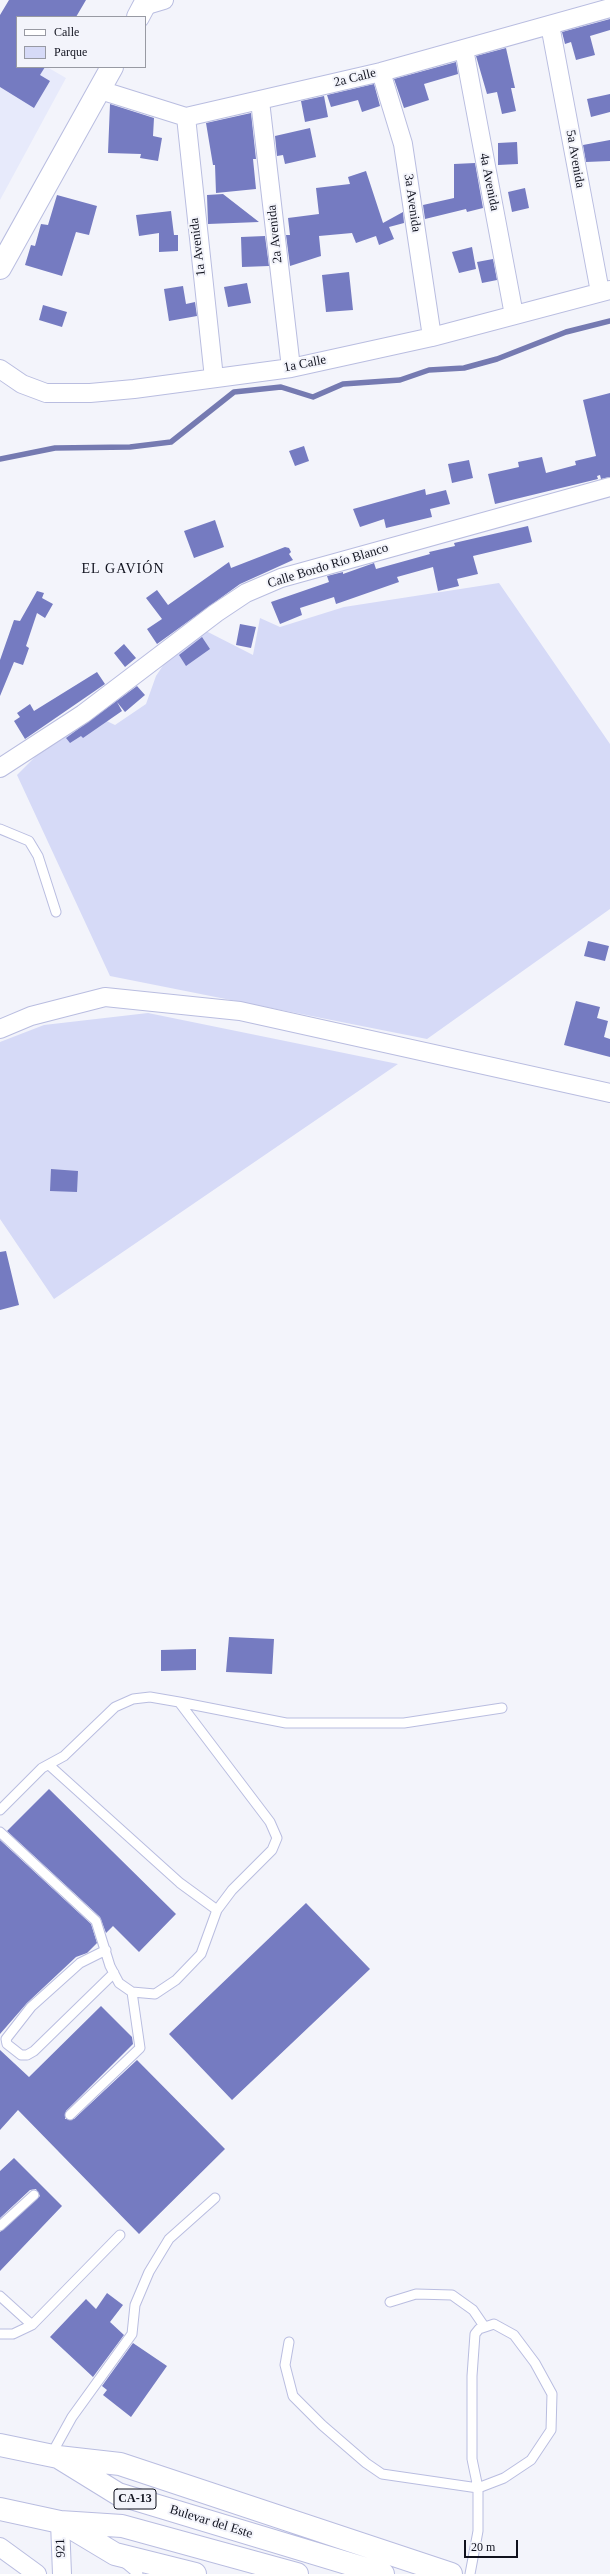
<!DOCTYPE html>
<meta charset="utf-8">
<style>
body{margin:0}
#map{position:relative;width:610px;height:2574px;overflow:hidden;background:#f3f4fb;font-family:Georgia,serif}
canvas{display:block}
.legend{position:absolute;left:16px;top:16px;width:130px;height:52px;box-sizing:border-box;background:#f3f4fb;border:1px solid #989aa3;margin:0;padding:5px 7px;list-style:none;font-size:12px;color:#10121e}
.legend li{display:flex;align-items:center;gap:8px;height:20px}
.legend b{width:20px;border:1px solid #989aa3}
.scale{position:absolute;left:464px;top:2540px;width:54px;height:18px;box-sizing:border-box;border:2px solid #10121e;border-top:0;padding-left:5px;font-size:12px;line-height:14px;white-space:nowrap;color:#10121e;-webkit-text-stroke:3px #f3f4fb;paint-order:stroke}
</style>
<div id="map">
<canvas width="610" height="2574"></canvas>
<ul class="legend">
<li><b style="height:5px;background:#fff"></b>Calle</li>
<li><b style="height:11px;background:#d6daf7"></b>Parque</li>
</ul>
<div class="scale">20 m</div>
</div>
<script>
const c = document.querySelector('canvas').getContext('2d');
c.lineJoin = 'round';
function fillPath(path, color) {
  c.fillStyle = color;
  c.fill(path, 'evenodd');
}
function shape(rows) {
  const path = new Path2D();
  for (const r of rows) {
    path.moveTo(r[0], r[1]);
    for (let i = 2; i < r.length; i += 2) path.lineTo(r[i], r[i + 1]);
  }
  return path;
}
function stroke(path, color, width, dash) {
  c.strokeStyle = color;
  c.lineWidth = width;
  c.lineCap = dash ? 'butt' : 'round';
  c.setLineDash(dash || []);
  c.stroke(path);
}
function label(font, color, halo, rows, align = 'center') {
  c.font = font + ' Georgia,serif';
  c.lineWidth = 4;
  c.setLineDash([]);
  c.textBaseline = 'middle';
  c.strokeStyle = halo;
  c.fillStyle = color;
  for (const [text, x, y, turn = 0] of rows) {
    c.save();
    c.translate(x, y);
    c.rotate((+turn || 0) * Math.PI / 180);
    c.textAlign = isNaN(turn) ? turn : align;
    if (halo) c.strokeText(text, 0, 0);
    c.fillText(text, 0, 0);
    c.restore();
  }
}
const built = shape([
 [0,39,17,67,47,67,66,78,0,200]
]);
const green = shape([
 [499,583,610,744,610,909,427,1039,110,976,17,775,52,740,90,713,115,725,146,704,156,676,172,652,202,629,253,655,260,618,280,627,344,607],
 [148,1013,398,1064,54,1299,0,1219,0,1042,44,1025]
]);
const stream = shape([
 [0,459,55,448,130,447,171,442,234,392,281,387,313,397,343,384,400,380,429,370,464,368,497,359,566,332,610,321]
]);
const building = shape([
 [9,0,86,0,76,17,17,17,17,67,45,67,40,75,50,81,34,108,0,87,0,15],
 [610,19,610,30,590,36,595,55,576,60,571,42,565,44,562,32],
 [506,48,515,88,511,88,516,111,502,114,497,92,487,94,476,56],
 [456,62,458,74,424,84,429,100,404,108,394,79],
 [374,84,380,106,362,112,358,100,331,107,327,95],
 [610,94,610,112,591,117,587,99],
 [324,96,328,117,305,122,301,101],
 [110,104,154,118,153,136,162,138,158,161,140,158,141,154,108,153],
 [251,113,256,159,253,159,256,189,216,193,215,165,213,165,206,123],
 [310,128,316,157,285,164,283,155,277,156,275,136],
 [610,140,610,161,586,162,583,145],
 [517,142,518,164,498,165,498,143],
 [475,163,483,208,467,212,466,209,425,219,423,205,454,198,454,164],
 [366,171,383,223,403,212,404,223,389,227,394,239,379,245,376,236,356,243,352,233,319,236,321,256,290,266,286,235,290,235,288,218,319,214,316,188,350,184,348,177],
 [525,188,529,208,512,212,508,192],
 [223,194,259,222,208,224,207,195],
 [57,195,97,206,89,235,76,232,62,276,25,265,31,245,35,246,41,224,48,225],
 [171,211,174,235,178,235,178,251,159,252,159,233,139,236,136,215],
 [265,236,269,266,242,267,241,237],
 [472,247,476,269,459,273,452,252],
 [493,259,497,280,482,283,477,262],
 [349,272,353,310,326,312,322,275],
 [247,283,251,303,228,307,224,287],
 [183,286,186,304,195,302,197,316,169,321,164,289],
 [43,305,67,312,62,327,39,320],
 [610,393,610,477,601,479,600,475,597,476,598,479,495,504,488,474,519,467,518,462,542,457,546,473,576,465,575,461,596,456,583,400],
 [304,446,309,461,295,466,289,451],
 [469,460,473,478,452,483,448,464],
 [425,489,426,495,446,490,450,504,430,509,432,517,386,528,384,519,360,527,353,509],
 [215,520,224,547,194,558,184,531],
 [528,526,532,542,473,556,478,574,457,579,459,586,438,591,433,567,397,577,399,582,336,604,334,597,300,608,302,615,280,624,271,602,329,582,327,576,343,572,343,574,374,563,376,569,430,554,429,552,455,546,454,543],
 [285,547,289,548,291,552,289,554,293,560,240,584,157,644,147,629,162,619,146,598,157,590,168,605,229,562,231,568],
 [37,591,44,593,42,598,53,604,45,618,37,613,26,646,29,648,23,665,14,662,0,696,0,660,14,620,20,621],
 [240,624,256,627,251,648,236,645],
 [202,637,210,649,186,666,179,655],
 [124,644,136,658,125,667,114,653],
 [97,672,105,684,25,739,14,721,20,717,17,713,30,704,34,711],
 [137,686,145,695,125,712,117,702,122,711,83,738,81,736,70,743,66,738],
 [588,941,609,946,605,961,584,956],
 [576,1001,600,1007,597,1018,608,1021,604,1037,610,1039,610,1057,564,1045],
 [51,1169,78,1171,77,1192,50,1191],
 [6,1251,19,1305,0,1310,0,1252],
 [229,1637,274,1639,272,1674,226,1672],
 [196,1649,196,1670,161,1671,161,1650],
 [49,1789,176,1914,139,1952,113,1926,106,1933,100,1917,7,1831],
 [0,1840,91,1924,97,1943,87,1953,76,1957,27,2003,0,2034],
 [306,1903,370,1969,232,2100,169,2034],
 [101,2006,132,2037,133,2044,66,2111,65,2119,74,2119,137,2060,225,2149,139,2234,18,2110,0,2130,0,2050,29,2077],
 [14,2158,62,2206,0,2271,0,2232,40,2196,36,2189,30,2190,0,2218,0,2171],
 [107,2293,123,2305,110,2322,124,2335,93,2377,50,2337,86,2299,96,2309],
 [133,2343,167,2366,131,2417,103,2395,107,2390,102,2386]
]);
const service = shape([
 [0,829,29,841,38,856,56,912],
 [49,1765,180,1883,217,1910],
 [0,1810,42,1768,64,1756,115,1707,133,1699,150,1697,179,1702,286,1723,404,1723,502,1708],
 [0,1832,96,1921,110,1966,119,1983,132,1992,155,1994,176,1980,201,1954,217,1910,232,1890,272,1850,277,1838,270,1822,179,1702],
 [106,1950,80,1963,31,2007,6,2039,7,2044,21,2055,27,2055,34,2051,114,1973],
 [70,2115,140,2048,132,1992],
 [0,2226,34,2195],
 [0,2296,32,2325],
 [390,2302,416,2294,452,2295,473,2310,484,2326],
 [0,2334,13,2334,32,2325,120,2235],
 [289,2342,285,2365,293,2396,322,2425,366,2463,382,2474,478,2488,504,2478,531,2460,551,2430,552,2394,535,2363,514,2335,494,2324,479,2329,475,2334,472,2376,472,2459,478,2488,478,2531,470,2574],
 [51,2455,72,2417,132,2334,135,2305,149,2272,169,2239,215,2198],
 [125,2563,138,2574]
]);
const minor = shape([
 [144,6,164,0],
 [550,25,600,292],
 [464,49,514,315],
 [381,72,403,144,432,337],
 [100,90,186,117,381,72,610,8],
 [260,101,291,368],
 [186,117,214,378],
 [0,369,22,384,46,393,90,393,134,389,291,368,432,337,610,290],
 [0,768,83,714,216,613,246,593,281,578,610,487],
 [0,1029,31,1016,105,997,240,1011,610,1093],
 [60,2522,62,2574],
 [0,2547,37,2574]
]);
const secondary = shape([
 [138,17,147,0],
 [0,268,112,67]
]);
const trunk = shape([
 [0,2445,58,2457,118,2494,383,2574],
 [58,2457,120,2464,451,2574],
 [0,2509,60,2522,122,2526,297,2574],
 [65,2524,115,2554,195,2574]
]);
const shields = [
 [135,2499,42]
];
const shieldNames = [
 ["CA-13",135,2499]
];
const streetNames = [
 ["2a Calle",355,78,-14],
 ["5a Avenida",575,159,80],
 ["4a Avenida",489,182,79],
 ["3a Avenida",412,203,82],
 ["2a Avenida",275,234,-96],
 ["1a Avenida",198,247,-97],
 ["1a Calle",305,364,-11],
 ["Calle Bordo Río Blanco",328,566,-17],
 ["Bulevar del Este",211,2522,17],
 ["921",61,2548,-92]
];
const neighbourhoodNames = [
 ["EL GAVIÓN",123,569]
];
fillPath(built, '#e7eafb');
fillPath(green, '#d6daf7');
stroke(stream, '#757ab1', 5.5);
fillPath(building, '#757bc1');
stroke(service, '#b9bde0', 11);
stroke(minor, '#b9bde0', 20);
stroke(secondary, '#b9bde0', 24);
stroke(trunk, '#b9bde0', 24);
stroke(service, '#fff', 9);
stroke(minor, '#fff', 18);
stroke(secondary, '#fff', 22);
stroke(trunk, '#fff', 22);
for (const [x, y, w] of shields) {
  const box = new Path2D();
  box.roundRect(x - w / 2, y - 10, w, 20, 3);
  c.fillStyle = '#f3f4fb';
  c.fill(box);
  stroke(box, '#10121e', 1);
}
label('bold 12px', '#10121e', null, shieldNames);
label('13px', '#10121e', '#f3f4fb', streetNames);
c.letterSpacing = '1px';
label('14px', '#10121e', '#f3f4fb', neighbourhoodNames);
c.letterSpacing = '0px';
</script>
